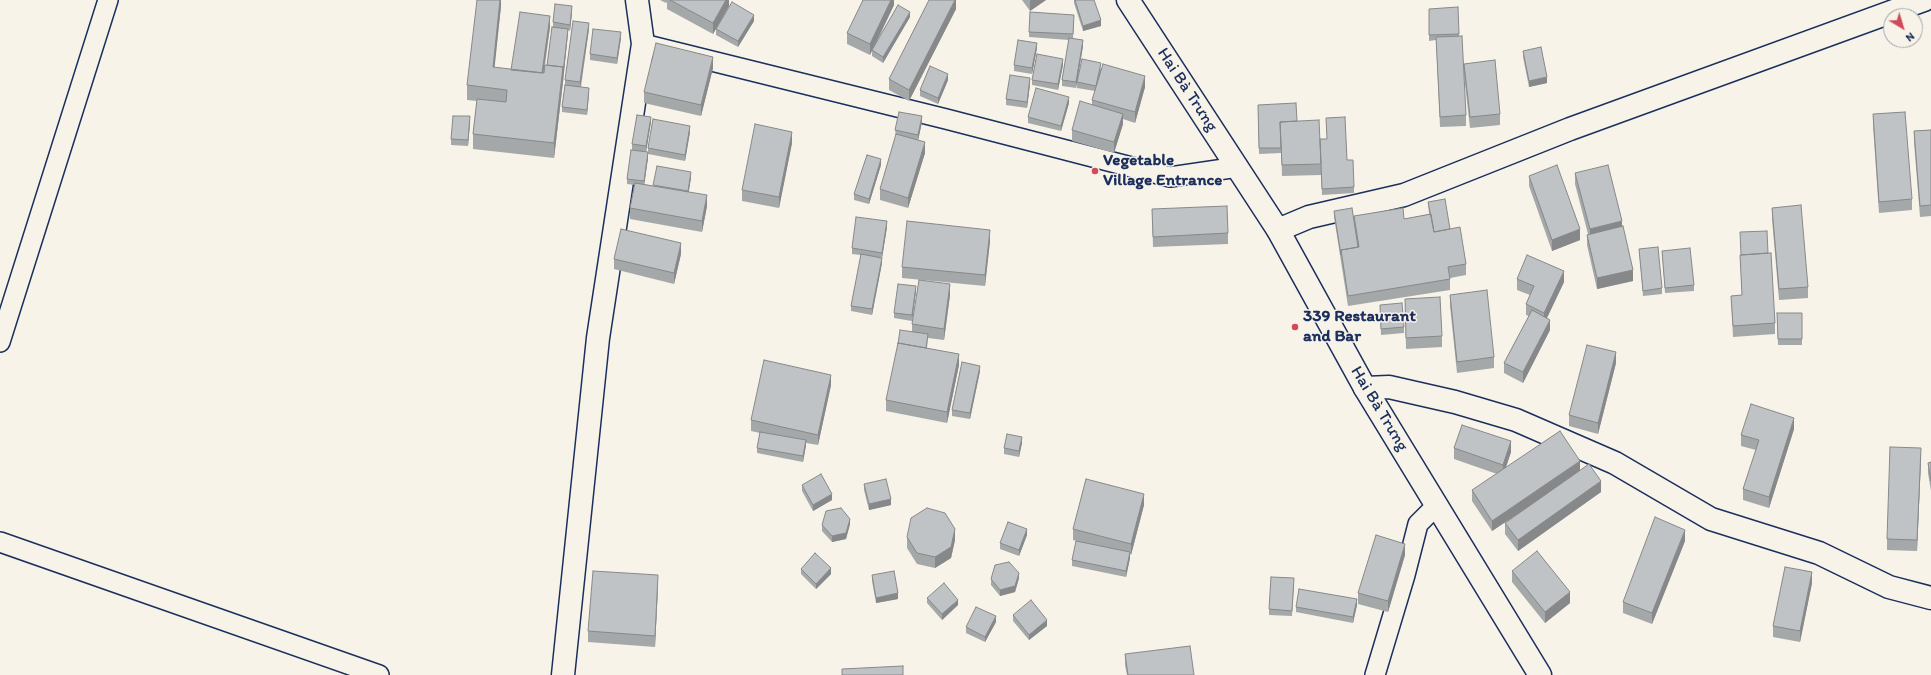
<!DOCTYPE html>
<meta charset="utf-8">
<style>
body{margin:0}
#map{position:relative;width:1931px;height:675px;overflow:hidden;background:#f7f3e8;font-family:Itim,sans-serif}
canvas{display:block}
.north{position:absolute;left:1883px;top:8px;width:40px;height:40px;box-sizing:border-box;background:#f7f3e8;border:1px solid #9fa5b1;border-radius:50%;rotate:142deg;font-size:11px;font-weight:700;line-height:16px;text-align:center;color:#1b2f5e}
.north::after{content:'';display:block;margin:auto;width:14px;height:18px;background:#d1495b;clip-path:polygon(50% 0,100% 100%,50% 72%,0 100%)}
</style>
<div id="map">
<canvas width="1931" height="675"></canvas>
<div class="north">N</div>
</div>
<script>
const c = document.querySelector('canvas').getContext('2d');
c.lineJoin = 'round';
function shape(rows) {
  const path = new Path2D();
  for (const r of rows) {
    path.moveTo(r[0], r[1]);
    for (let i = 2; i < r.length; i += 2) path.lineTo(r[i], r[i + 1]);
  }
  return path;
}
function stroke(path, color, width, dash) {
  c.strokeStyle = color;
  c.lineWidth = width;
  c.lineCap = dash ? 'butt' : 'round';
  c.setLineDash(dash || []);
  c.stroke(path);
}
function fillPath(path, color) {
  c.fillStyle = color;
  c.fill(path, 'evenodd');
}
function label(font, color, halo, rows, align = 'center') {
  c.font = font + ' Itim,sans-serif';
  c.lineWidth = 3;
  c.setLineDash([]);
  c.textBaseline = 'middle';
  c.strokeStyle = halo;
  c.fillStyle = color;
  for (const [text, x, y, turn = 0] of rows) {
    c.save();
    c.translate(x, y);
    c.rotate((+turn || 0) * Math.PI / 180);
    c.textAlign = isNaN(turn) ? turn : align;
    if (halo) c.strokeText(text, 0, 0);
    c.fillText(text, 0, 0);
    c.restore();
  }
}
const service = shape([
 [643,44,946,119,1170,177,1238,167],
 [0,342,108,0],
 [0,542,379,675],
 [1375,675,1405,575,1418,524,1437,505]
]);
const minor = shape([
 [1278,230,1309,217,1404,195,1570,129,1924,0],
 [1365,388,1389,387,1455,402,1516,420,1615,463,1711,519,1819,553,1889,587,1931,598],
 [563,675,598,338,643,44,637,0]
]);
const tertiary = shape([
 [1128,0,1278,230,1365,388,1540,675]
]);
const wall = shape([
 [501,0,501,6,494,68,511,70,550,27,544,73,547,65,553,27,553,22,572,12,570,31,568,30,563,82,554,158,473,149,473,134,477,101,467,100,467,85],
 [660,0,729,0,729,6,713,34,667,9,667,2,666,3],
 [894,0,894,5,876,44,910,17,883,63,872,56,872,51,870,55,847,44,847,33],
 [956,0,956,9,909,101,889,90,889,79],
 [1022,0,1046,0,1030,11],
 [1074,0,1094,0,1101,26,1083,31,1074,3],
 [1429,9,1459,34,1466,115,1466,126,1440,127,1436,40,1429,41],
 [754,21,738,47,716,35,716,29],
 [1074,21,1073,39,1083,46,1076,88,1062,86,1062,80,1069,40,1029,37,1029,32],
 [589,29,581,87,589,93,587,115,562,112,562,107,565,86,565,80],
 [621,38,617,64,590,60,590,54],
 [1037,48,1032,74,1014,71,1014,65],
 [1523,51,1547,83,1529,87,1523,57],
 [1464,64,1500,114,1500,125,1470,128,1464,75],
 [1063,65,1058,90,1032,85,1032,80],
 [713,68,701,116,644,103,644,92],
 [1101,68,1145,87,1135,123,1123,119,1123,124,1114,153,1072,141,1072,130,1092,104,1092,100,1095,91,1077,88,1077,82],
 [948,80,938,104,920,96,920,90],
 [1030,84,1027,108,1006,105,1006,99],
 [1069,103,1061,131,1028,123,1028,117],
 [1258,105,1297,121,1320,140,1347,160,1354,187,1354,193,1322,195,1321,170,1321,175,1282,176,1281,149,1281,153,1259,154],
 [1873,114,1912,199,1912,210,1879,213,1873,125],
 [470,122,468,146,451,145,451,139],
 [651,122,646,152,648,152,648,148,690,132,685,161,648,154,648,158,644,184,653,186,691,178,688,192,707,206,702,232,630,219,630,208,635,185,627,184,627,179,639,151,632,150,632,144],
 [922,122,918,140,925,153,908,208,880,200,880,189,896,136,895,130],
 [1931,130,1931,216,1920,217,1914,142,1914,131],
 [792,143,779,208,742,201,742,190],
 [881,165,869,204,854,200,854,194],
 [1575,173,1622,226,1633,281,1597,289,1587,245,1587,235,1588,234,1575,184],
 [1529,176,1580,240,1552,251,1529,186],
 [1428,202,1450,229,1466,264,1466,275,1450,278,1450,290,1348,306,1334,217,1334,211,1354,222,1354,216,1404,219,1429,214],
 [1772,208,1808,287,1808,298,1779,300,1772,219],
 [1152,209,1228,233,1228,244,1153,247],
 [887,227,882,258,882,263,872,315,851,311,851,306,861,255,852,254,852,248],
 [990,241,985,286,902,278,902,267],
 [1639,249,1662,288,1662,294,1643,296],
 [1662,251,1694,285,1694,291,1665,293],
 [1768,253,1775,323,1775,334,1733,337,1731,296,1742,295,1740,255],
 [681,254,674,284,614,269,614,259],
 [1517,279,1564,282,1547,318,1550,330,1523,383,1504,373,1504,363,1529,316,1526,315,1526,304,1530,295,1517,290],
 [916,291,912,321,894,318,894,313],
 [950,295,944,340,928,338,927,348,959,365,947,423,886,411,886,400,912,332,912,324],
 [1450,295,1494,357,1494,368,1457,373,1450,306],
 [1405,299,1442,336,1442,347,1406,349],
 [1380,305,1404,327,1404,333,1381,335],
 [1777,313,1802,313,1802,345,1778,345],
 [1616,363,1598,434,1569,426,1569,415],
 [980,371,970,419,952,416,952,410],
 [831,385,818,445,806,443,803,462,757,453,757,448,760,433,751,431,751,420],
 [1794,429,1769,508,1743,500,1743,489,1756,450,1741,446,1741,435],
 [1022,443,1019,457,1004,454,1004,448],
 [1454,448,1511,452,1506,467,1580,470,1601,492,1518,551,1505,534,1505,523,1524,510,1492,531,1472,501,1472,490,1497,474,1454,459],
 [1921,459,1917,551,1887,550,1887,539],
 [1931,462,1931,491,1928,473,1928,463],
 [864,484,891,505,869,510,864,490],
 [802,485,832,500,813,511,802,491],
 [1144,505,1131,555,1130,554,1130,558,1126,577,1072,566,1072,560,1077,541,1073,540,1073,529],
 [850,524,846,539,832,542,822,531,822,525],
 [1027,535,1019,556,1000,549,1000,543],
 [907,537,955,540,951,558,935,568,917,564,907,548],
 [1685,541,1652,624,1623,613,1623,602],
 [1405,555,1388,612,1358,604,1358,593],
 [801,569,831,574,816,589,801,574],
 [1512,571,1570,603,1545,623,1512,582],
 [872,575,898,599,876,603,872,581],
 [1019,578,1015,592,1000,596,991,585,991,579],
 [1812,583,1800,642,1773,637,1773,626],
 [1294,584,1292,616,1269,615,1269,609],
 [658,586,655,647,588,642,588,631],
 [927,598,958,605,942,620,927,603],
 [1357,605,1353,623,1296,612,1296,607],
 [1013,615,1047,626,1029,640,1013,621],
 [996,622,985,642,966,633,966,627],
 [1125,654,1194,675,1127,675,1125,665]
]);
const shadedWall = shape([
 [500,0,501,0,501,6,493,83,493,67],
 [726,0,729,0,729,6,713,34,713,23],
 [891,0,894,0,894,5,872,50,870,55,870,44],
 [955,0,956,0,956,9,909,101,909,90],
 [1031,0,1046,0,1030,11,1030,1],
 [572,6,572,12,570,31,570,25],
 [910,12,910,17,883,63,883,57],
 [754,15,754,21,738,47,738,41],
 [550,16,550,27,541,87,541,76],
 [1101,20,1101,26,1083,31,1083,26],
 [589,23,589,29,580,88,580,82],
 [568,29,568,34,563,82,554,158,554,143],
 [621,32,621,38,617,64,617,58],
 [1083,40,1083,46,1076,88,1076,82],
 [1037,43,1037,48,1032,74,1032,68],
 [713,57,713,68,701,116,701,105],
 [1063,59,1063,65,1058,90,1058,84],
 [948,74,948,80,938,104,938,98],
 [1145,76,1145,87,1135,123,1135,112],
 [1547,77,1547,83,1529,87,1529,81],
 [1030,78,1030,84,1027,108,1027,102],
 [589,88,589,93,587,115,587,110],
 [1069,97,1069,103,1061,131,1061,126],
 [1123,114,1123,124,1114,153,1114,142],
 [470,116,470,122,468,146,468,140],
 [922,116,922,122,918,141,918,135],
 [651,117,651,122,646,152,646,146],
 [690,126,690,132,685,161,685,155],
 [792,132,792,143,779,208,779,197],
 [925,142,925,153,908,208,908,198],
 [648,152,648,158,644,187,644,181],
 [881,159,881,165,869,204,869,199],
 [691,172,691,178,688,197,688,191],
 [707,195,707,206,702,232,702,221],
 [887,221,887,227,882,258,882,253],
 [1622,221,1622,232,1590,240,1590,229],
 [1580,229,1580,240,1552,251,1552,240],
 [990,230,990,241,985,286,985,275],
 [681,243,681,254,674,284,674,273],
 [882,258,882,263,872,315,872,309],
 [1633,270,1633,281,1597,289,1597,278],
 [1564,271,1564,282,1544,324,1544,313],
 [950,284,950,295,944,340,944,329],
 [916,286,916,291,912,321,912,315],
 [1550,320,1550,330,1523,383,1523,372],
 [1616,352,1616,363,1598,434,1598,423],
 [959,354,959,365,947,423,947,412],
 [980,366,980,371,970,419,970,413],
 [831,375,831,385,818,445,818,435],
 [1794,418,1794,429,1769,508,1769,497],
 [1022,437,1022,443,1019,457,1019,451],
 [806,440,806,446,803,462,803,456],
 [1511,441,1511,452,1503,476,1503,465],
 [1921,448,1921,459,1917,551,1917,540],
 [1580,461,1580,472,1492,531,1492,521],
 [1601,481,1601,492,1518,551,1518,540],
 [832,494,832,500,813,511,813,505],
 [1144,494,1144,505,1131,555,1131,544],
 [891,499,891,505,869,510,869,504],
 [850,519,850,524,846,539,832,542,832,536],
 [955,529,955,540,951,558,935,568,935,557],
 [1027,529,1027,535,1019,556,1019,550],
 [1685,530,1685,541,1652,624,1652,613],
 [1405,544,1405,555,1388,612,1388,601],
 [1130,552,1130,558,1126,577,1126,571],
 [831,568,831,574,816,589,816,584],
 [1812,572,1812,583,1800,642,1800,631],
 [1019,573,1019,578,1015,592,1000,596,1000,590],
 [658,575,658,586,655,647,655,636],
 [1570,592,1570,603,1545,623,1545,612],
 [898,593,898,599,876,603,876,598],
 [1357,599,1357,605,1353,623,1353,617],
 [958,600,958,605,942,620,942,614],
 [996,616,996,622,985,642,985,637],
 [1047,620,1047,626,1029,640,1029,635]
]);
const building = shape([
 [477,0,500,0,493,67,544,73,545,65,563,67,554,143,473,134,477,99,506,102,507,90,467,85,477,0],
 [670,0,726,0,713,23,670,0],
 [863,0,891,0,870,44,847,33,863,0],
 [929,0,955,0,909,90,889,79,929,0],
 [1075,0,1094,0,1101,20,1083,26,1075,0],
 [732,2,754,15,738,41,716,29,732,2],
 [555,4,572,6,570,25,553,22,555,4],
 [898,5,910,12,883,57,872,50,898,5],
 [1458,7,1459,34,1429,35,1429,9,1458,7],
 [520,12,550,16,542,73,511,70,520,12],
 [1030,12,1074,15,1073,34,1029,32,1030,12],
 [573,21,589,23,580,82,565,80,573,21],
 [552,27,568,29,563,73,563,67,547,65,552,27],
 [593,29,621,32,617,58,590,54,593,29],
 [1462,36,1466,115,1440,117,1436,37,1462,36],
 [1069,38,1083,40,1076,82,1062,80,1069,38],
 [1018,40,1037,43,1032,68,1014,65,1018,40],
 [656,43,713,57,701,105,644,92,656,43],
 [1541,47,1547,77,1529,81,1523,51,1541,47],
 [1037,54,1063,59,1058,84,1032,80,1037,54],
 [1082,59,1101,63,1096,86,1077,82,1082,59],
 [1495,60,1500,114,1470,117,1464,64,1495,60],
 [1103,64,1145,76,1135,112,1092,100,1103,64],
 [930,66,948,74,938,98,920,90,930,66],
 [1010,75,1030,78,1027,102,1006,99,1010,75],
 [565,85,589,88,587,110,562,107,565,85],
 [1036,88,1069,97,1061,126,1028,117,1036,88],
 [1080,101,1123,114,1114,142,1072,130,1080,101],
 [1296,103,1297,121,1280,122,1281,148,1259,148,1258,105,1296,103],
 [899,112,922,116,918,135,895,130,899,112],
 [1905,112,1912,199,1879,202,1873,114,1905,112],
 [637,115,651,117,646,146,632,144,637,115],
 [453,116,470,116,468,140,451,139,453,116],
 [1345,117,1347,160,1353,160,1354,187,1322,189,1320,139,1327,139,1326,118,1345,117],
 [653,119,690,126,685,155,648,148,653,119],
 [1319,120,1321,164,1282,165,1280,122,1319,120],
 [755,124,792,132,779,197,742,190,755,124],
 [1931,130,1931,205,1920,206,1914,131,1931,130],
 [896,134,925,142,908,198,880,189,896,134],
 [631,150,648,152,644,181,627,179,631,150],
 [867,155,881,159,869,199,854,194,867,155],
 [1557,165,1580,229,1552,240,1529,176,1557,165],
 [1608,165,1622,221,1590,229,1575,173,1608,165],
 [657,166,691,172,688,191,653,185,657,166],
 [635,183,707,195,702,221,630,208,635,183],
 [1445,199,1450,229,1434,232,1428,202,1445,199],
 [1801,205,1808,287,1779,289,1772,208,1801,205],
 [1227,206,1228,233,1153,237,1152,209,1227,206],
 [1352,208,1358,247,1341,250,1341,255,1334,211,1352,208],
 [1403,208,1404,219,1431,214,1434,232,1460,227,1466,264,1448,267,1450,279,1348,296,1341,250,1359,247,1354,216,1403,208],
 [856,217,887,221,882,253,852,248,856,217],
 [907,221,990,230,985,275,902,267,907,221],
 [1623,226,1633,270,1597,278,1587,235,1623,226],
 [621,229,681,243,674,273,614,259,621,229],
 [1767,231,1768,253,1741,255,1740,232,1767,231],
 [1658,247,1662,288,1643,291,1639,249,1658,247],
 [1690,248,1694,285,1665,288,1662,251,1690,248],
 [1771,253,1775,323,1733,326,1731,296,1742,295,1740,255,1771,253],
 [861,254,882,258,872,309,851,306,861,254],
 [1527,255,1564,271,1544,313,1526,304,1534,286,1517,279,1527,255],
 [919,280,950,284,944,329,912,324,919,280],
 [898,284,916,286,912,315,894,313,898,284],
 [1487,290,1494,357,1457,362,1450,295,1487,290],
 [1440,297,1442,336,1406,338,1405,299,1440,297],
 [1402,303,1404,327,1381,329,1380,305,1402,303],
 [1532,310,1550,320,1523,372,1504,363,1532,310],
 [1777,313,1802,313,1802,339,1778,339,1777,313],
 [900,330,928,334,926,348,898,343,898,344,900,330],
 [898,343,959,354,947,412,886,400,898,343],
 [1587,345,1616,352,1598,423,1569,415,1587,345],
 [764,360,831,375,818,435,751,420,764,360],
 [962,362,980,366,970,413,952,410,962,362],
 [1751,404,1794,418,1769,497,1743,489,1759,440,1741,435,1751,404],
 [1462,425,1511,441,1503,465,1454,448,1462,425],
 [1560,431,1580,461,1492,521,1472,490,1560,431],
 [760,432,806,440,803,456,757,448,760,432],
 [1007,434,1022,437,1019,451,1004,448,1007,434],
 [1890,447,1921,448,1917,540,1887,539,1890,447],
 [1931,462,1931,481,1928,463,1931,462],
 [1589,464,1601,481,1518,540,1505,523,1589,464],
 [821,474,832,494,813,505,802,485,821,474],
 [886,479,891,499,869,504,864,484,886,479],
 [1086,479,1144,494,1131,544,1073,529,1086,479],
 [841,508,850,519,846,533,832,536,822,525,826,511,841,508],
 [927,508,945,513,955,529,951,547,935,557,917,553,907,537,911,518,927,508],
 [1655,517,1685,530,1652,613,1623,602,1655,517],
 [1008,522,1027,529,1019,550,1000,543,1008,522],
 [1376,535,1405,544,1388,601,1358,593,1376,535],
 [1076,541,1130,552,1126,571,1072,560,1076,541],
 [1537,551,1570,592,1545,612,1512,571,1537,551],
 [815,553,831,568,816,584,801,569,815,553],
 [1009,562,1019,573,1015,586,1000,590,991,579,995,565,1009,562],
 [1785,567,1812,572,1800,631,1773,626,1785,567],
 [593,571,658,575,655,636,588,631,593,571],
 [894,571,898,593,876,598,872,575,894,571],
 [1271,577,1294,578,1292,611,1269,609,1271,577],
 [944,583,958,600,942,614,927,598,944,583],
 [1299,589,1357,599,1353,617,1296,607,1299,589],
 [1031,600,1047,620,1029,635,1013,615,1031,600],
 [976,607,996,616,985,637,966,627,976,607],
 [1190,646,1194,675,1128,675,1125,654,1190,646],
 [903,666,903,675,842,675,842,669,903,666]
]);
const markers = [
 [1095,171,4,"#d1495b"],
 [1295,327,4,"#d1495b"]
];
const streetNames = [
 ["Hai Bà Trưng",1187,90,57],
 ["Hai Bà Trưng",1379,409,59]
];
const poiNames = [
 ["Vegetable",1103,161],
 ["Village Entrance",1103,181],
 ["339 Restaurant",1303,317],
 ["and Bar",1303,337]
];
stroke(service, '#1b2f5e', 22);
stroke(minor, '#1b2f5e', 25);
stroke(tertiary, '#1b2f5e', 25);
stroke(service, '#f7f3e8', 19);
stroke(minor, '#f7f3e8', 22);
stroke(tertiary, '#f7f3e8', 22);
fillPath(wall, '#a5a8a9');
fillPath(shadedWall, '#86888a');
fillPath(building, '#c0c3c5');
stroke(building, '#86888a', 1);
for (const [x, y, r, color] of markers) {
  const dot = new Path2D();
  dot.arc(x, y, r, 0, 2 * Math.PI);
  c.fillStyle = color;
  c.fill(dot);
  stroke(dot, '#f7f3e8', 1.5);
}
label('17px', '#1b2f5e', '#f7f3e8', streetNames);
label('bold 17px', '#1b2f5e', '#f7f3e8', poiNames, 'left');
</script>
